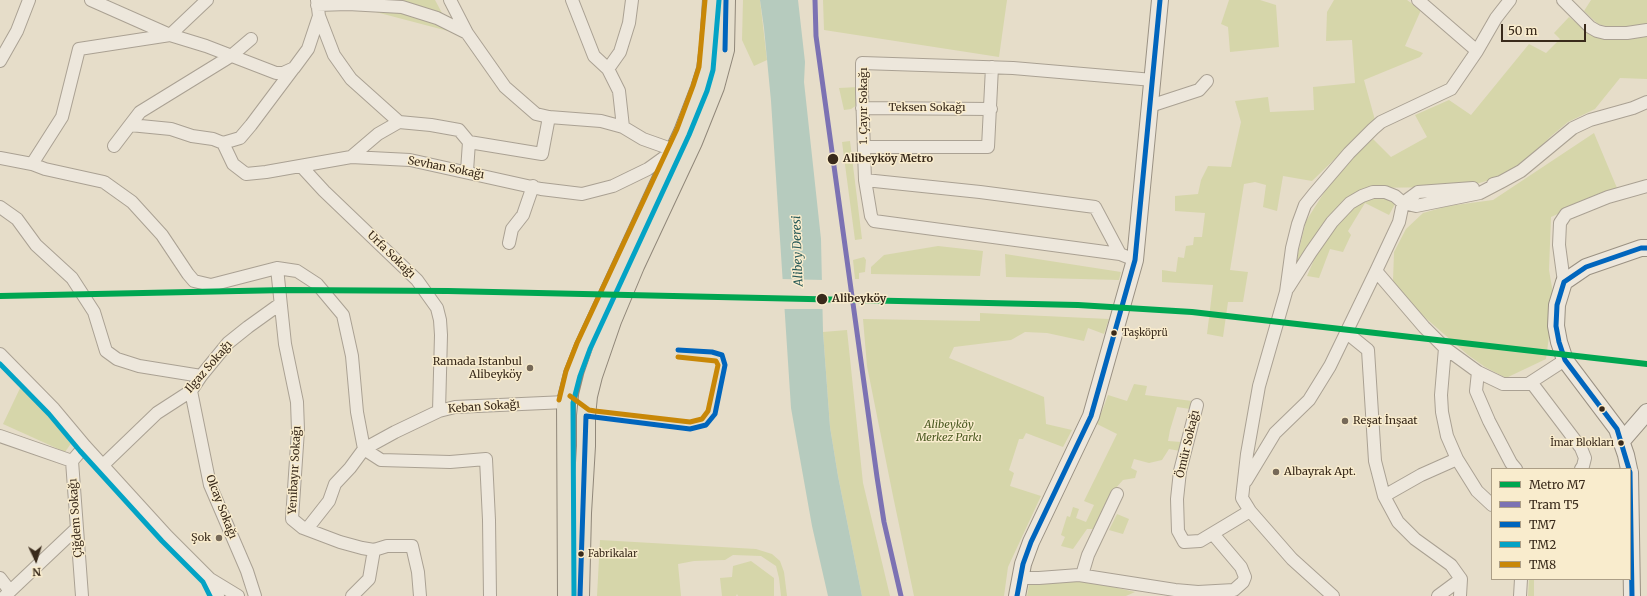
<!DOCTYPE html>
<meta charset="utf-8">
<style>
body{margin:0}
#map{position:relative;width:1647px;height:596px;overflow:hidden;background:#e6ddc9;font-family:Merriweather,serif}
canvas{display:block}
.legend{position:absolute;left:1491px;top:468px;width:140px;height:112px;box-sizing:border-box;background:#f9eccd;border:1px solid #ac9e86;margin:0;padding:5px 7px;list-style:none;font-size:12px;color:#392a1b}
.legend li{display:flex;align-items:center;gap:8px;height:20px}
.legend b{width:20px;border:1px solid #ac9e86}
.north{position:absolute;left:16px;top:540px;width:40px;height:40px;-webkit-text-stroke:3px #f9eccd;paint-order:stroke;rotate:176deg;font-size:11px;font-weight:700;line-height:16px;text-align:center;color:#392a1b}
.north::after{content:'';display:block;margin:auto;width:14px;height:18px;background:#392a1b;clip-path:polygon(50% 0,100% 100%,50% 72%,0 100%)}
.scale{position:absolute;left:1501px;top:24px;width:85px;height:18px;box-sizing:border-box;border:2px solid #392a1b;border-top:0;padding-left:5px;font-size:12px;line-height:14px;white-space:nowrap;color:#392a1b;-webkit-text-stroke:3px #f9eccd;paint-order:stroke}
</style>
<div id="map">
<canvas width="1647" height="596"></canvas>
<ul class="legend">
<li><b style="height:5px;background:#00a651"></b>Metro M7</li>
<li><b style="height:5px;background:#7c72b3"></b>Tram T5</li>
<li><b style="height:5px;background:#0065bd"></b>TM7</li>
<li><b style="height:5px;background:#03a3c5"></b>TM2</li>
<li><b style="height:5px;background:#c88707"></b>TM8</li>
</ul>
<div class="north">N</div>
<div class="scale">50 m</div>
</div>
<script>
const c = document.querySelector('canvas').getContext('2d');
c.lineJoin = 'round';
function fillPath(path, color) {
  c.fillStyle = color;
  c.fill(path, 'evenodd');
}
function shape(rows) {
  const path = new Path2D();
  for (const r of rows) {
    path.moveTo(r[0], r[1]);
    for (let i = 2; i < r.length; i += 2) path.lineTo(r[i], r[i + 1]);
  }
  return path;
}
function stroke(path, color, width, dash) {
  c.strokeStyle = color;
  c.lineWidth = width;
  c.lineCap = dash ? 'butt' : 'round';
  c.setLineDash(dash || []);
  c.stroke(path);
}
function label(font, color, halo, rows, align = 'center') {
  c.font = font + ' Merriweather,serif';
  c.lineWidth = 3;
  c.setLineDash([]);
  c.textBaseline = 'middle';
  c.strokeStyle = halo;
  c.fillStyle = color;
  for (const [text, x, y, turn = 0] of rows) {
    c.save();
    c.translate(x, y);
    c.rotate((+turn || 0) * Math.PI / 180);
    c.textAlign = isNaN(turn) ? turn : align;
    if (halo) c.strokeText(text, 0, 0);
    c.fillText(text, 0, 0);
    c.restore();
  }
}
const green = shape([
 [353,0,435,0,450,28,448,31,353,6],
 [743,0,760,0,767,60,754,66,742,40],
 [823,0,1007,0,999,57,824,30],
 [1229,0,1260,0,1276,5,1279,47,1230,52,1228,27,1221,24],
 [1334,0,1407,0,1421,10,1405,46,1423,53,1420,57,1364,80,1375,120,1312,181,1283,176,1277,211,1263,207,1266,185,1255,182,1244,184,1230,270,1248,272,1243,302,1228,302,1223,337,1207,334,1213,285,1162,282,1162,270,1176,272,1178,257,1184,258,1186,246,1193,245,1194,237,1202,237,1205,213,1175,211,1175,196,1198,194,1201,180,1208,166,1231,167,1241,122,1235,101,1268,97,1270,112,1314,110,1313,87,1355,83,1352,40,1326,41,1327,12],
 [1591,0,1647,0,1647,24,1613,28,1598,24,1584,11],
 [1569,17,1587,31,1601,38,1647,34,1647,79,1620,78,1595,109,1568,122,1550,137,1531,157,1511,171,1490,180,1476,184,1444,187,1366,188,1356,192,1337,208,1325,221,1295,266,1306,221,1325,191,1349,161,1373,139,1391,157,1427,137,1415,115,1449,100,1471,115,1529,44,1546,53,1560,39,1554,33],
 [859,87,857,105,851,109,844,110,839,88],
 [1594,133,1617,188,1551,217,1549,270,1554,299,1546,359,1506,378,1485,367,1468,355,1406,301,1393,281,1394,252,1406,229,1423,213,1448,206,1493,200],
 [850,141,862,239,855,240,842,142],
 [1374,198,1386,198,1393,201,1395,204,1389,215,1365,203,1348,231,1351,235,1343,252,1330,249,1319,278,1307,276,1320,246,1352,208,1361,202],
 [938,246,983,251,980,276,871,274,871,267,884,255],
 [1005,254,1121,272,1119,280,1006,277],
 [864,257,866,260,865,272,859,273,859,279,855,279,853,260],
 [980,313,1109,319,1104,334,1088,328,1084,341,1047,333,1025,332,1011,340,954,347,949,358,1044,397,1046,424,1072,430,1063,447,1026,433,1023,439,1019,439,1009,470,1014,473,1010,486,1041,496,1008,567,1004,596,914,596,893,496,867,366,863,319,980,321],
 [847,330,863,483,890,596,862,596,838,476,830,427,823,332],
 [22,384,72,442,65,452,3,424],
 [1134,384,1147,386,1145,395,1192,401,1190,409,1177,407,1170,430,1168,441,1181,442,1180,451,1169,449,1162,460,1149,463,1134,459,1131,468,1137,471,1135,478,1123,480,1114,490,1093,529,1087,529,1073,549,1061,546,1065,537,1061,535,1067,516,1070,517,1073,507,1079,509,1076,518,1086,522,1094,505,1084,501,1117,434,1097,424,1108,395,1127,401],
 [1117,514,1129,519,1123,534,1109,530],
 [600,540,756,549,772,554,780,561,784,572,787,596,781,596,779,578,776,566,761,556,733,555,725,560,694,561,678,564,681,596,597,596],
 [751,561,774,578,774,596,738,596,737,594,736,596,722,596,720,578,732,577,733,566],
 [1057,578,1093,581,1113,587,1135,592,1126,596,1027,596,1029,585],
 [1529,579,1534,579,1534,596,1528,596]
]);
const water = shape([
 [760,0,798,0,805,62,804,82,821,239,823,332,830,427,838,476,862,596,828,596,812,526,791,408,771,101,764,28]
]);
const pier = shape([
 [781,279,824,280,824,309,782,309]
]);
const street = shape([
 [91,0,170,35,206,46,276,73,283,73,294,68,308,49,319,16],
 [207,0,170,35,79,49,62,117,32,164,45,169,104,182,132,202,162,235,188,274,194,281,211,285,277,268,297,271,317,284,343,315,352,356,357,412,364,449,381,460,450,462,486,459,489,520,490,596],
 [317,0,319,16,334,55,351,79,399,122,431,125,459,130,469,142,467,171],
 [450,0,467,33,505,87,536,114,549,117,601,121,623,127,643,139,674,150],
 [572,0,594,56,608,69,619,91,623,127],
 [1418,0,1477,51],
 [1563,0,1590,27,1597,31,1605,33,1627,33,1647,30],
 [317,5,348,4,402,7,437,18,467,33],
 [0,61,17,31,29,0],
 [608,69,620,52,629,23,632,0],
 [1150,106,1199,90,1207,81],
 [862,108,991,109],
 [130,125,140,112,231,56,251,39],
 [469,142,542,154,549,117],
 [223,143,233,164,246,174,266,172,351,157,410,160,541,189,582,194,613,186,648,169,673,151],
 [114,146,130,125,171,129,192,136,213,139,223,143,240,138,251,125,293,69],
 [864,147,988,147,992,67],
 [351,157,378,134,399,122],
 [0,158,32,164],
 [301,166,324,191,417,280,437,308,440,320,441,335,439,411],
 [865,180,980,192,1095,207,1120,254],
 [1493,184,1501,182,1521,171,1573,128,1590,120,1633,108,1647,102],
 [1403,203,1418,192,1473,188],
 [0,207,17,219,36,245,72,278,94,312,106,351,117,359,139,366,201,376],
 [509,243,512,229,523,215,533,186],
 [1135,260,1120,254,874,221,871,216,865,180,862,92,862,63,1013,68,1153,80],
 [277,268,285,344,297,402,298,430,292,519,303,528,340,542,362,548,374,550,387,546,412,546,418,572,420,596],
 [1376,271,1424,327,1445,348,1478,372,1503,384,1528,384,1565,360],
 [1564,282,1559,245,1560,223,1566,214,1608,197,1647,186],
 [1288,288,1311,252,1332,222,1350,203,1362,196,1373,192,1385,192,1395,196,1403,203,1416,206,1480,193,1501,182],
 [1347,333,1368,350,1375,461,1384,496,1398,522,1415,539,1451,565,1461,579,1460,596],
 [1445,348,1441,395,1442,412,1447,436,1457,459,1477,491,1492,505],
 [0,354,54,409,85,446,167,536,209,578,218,596],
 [1478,372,1476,391,1489,421,1511,463,1516,469],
 [1531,382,1581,448,1585,458,1583,466,1581,469],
 [191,391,210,485,247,571,255,596],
 [1197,405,1180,471,1177,499,1178,531,1184,542,1200,541,1250,511],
 [0,436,72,461],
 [103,465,157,413,191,391,201,376,228,343,248,327,280,304],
 [1246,481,1275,433,1309,400,1330,366,1376,271,1399,222,1403,203],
 [1384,496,1421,475,1457,459],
 [307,529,329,501,335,484,350,468,364,449,395,432,439,411,455,407,566,402],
 [1082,575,1088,555,1117,494],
 [0,578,10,591],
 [1020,578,1039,578,1079,575,1175,590,1198,592,1234,590,1243,582,1245,577,1241,567,1213,534],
 [210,579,238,596],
 [5,596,77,528],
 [82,596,72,461,85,446],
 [352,596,369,579,374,550],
 [1333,596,1292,559,1250,511,1242,498,1247,454,1259,386,1286,292,1292,248,1298,224,1305,205,1313,195,1349,153,1373,129,1381,122,1451,89,1477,51,1496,18,1510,0],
 [1438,596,1461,579],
 [1520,596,1521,579]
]);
const secondary = shape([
 [1621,442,1647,412],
 [1629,469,1626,455,1617,429,1565,360,1559,342,1556,326,1557,305,1564,282,1586,267,1641,248,1647,248],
 [1630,472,1632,596],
 [1017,596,1023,564,1031,542,1091,416,1135,260,1160,0]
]);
const primary = shape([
 [567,596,566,402,573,374,584,346,683,132,700,88,706,69,709,46,712,0],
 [580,596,582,513,586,446,586,416,588,396,593,376,612,321,635,266,693,142,715,87,725,50,726,0]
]);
const bus1 = shape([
 [725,50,726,0],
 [1629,469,1617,429,1565,360,1559,342,1556,326,1557,305,1564,282,1586,267,1641,248,1647,248],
 [1630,472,1632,596],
 [580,596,586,416,690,429,706,425,715,414,725,365,722,355,712,352,678,350],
 [1017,596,1023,564,1031,542,1091,416,1135,260,1160,0]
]);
const bus2 = shape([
 [0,364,49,414,80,451,162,541,203,582,210,596],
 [574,596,573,403,580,376,590,349,689,135,707,91,713,70,719,0]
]);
const bus3 = shape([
 [570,396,589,410,595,411,690,422,702,419,708,411,718,365,716,361,678,357],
 [559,400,566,371,577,343,677,129,693,86,699,67,705,0]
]);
const tram1 = shape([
 [815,0,816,36,877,477,884,522,901,596]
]);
const metro1 = shape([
 [0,296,286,290,448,291,1078,305,1192,312,1647,364]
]);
const markers = [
 [833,159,6,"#392a1b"],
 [822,299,6,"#392a1b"],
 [1114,333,3.5,"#392a1b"],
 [530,368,4,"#766958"],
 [1602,409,3.5,"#392a1b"],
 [1345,421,4,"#766958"],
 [1621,443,3.5,"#392a1b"],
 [1276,472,4,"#766958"],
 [219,538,4,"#766958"],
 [581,554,3.5,"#392a1b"]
];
const busNames = [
 ["Taşköprü",1122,333],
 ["İmar Blokları",1614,443,"right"],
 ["Fabrikalar",588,554]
];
const streetNames = [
 ["1. Çayır Sokağı",864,106,-90],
 ["Teksen Sokağı",927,108],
 ["Sevhan Sokağı",446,168,11],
 ["Urfa Sokağı",391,255,44],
 ["Ilgaz Sokağı",209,367,-49],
 ["Keban Sokağı",484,407,-4],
 ["Ömür Sokağı",1188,444,-77],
 ["Yenibayır Sokağı",295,470,-87],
 ["Olcay Sokağı",221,507,69],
 ["Çiğdem Sokağı",76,518,-94]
];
const stopNames = [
 ["Alibeyköy Metro",843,159],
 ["Alibeyköy",832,299]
];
const poiNames = [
 ["Ramada Istanbul",522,362],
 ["Alibeyköy",522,375],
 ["Reşat İnşaat",1353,421,"left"],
 ["Albayrak Apt.",1284,472,"left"],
 ["Şok",211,538]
];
const parkNames = [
 ["Alibeyköy",949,425],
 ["Merkez Parkı",949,438]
];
const waterNames = [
 ["Alibey Deresi",798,251,-92]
];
fillPath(green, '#d6d6aa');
fillPath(water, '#b6cbbe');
fillPath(pier, '#e6ddc9');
stroke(street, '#aaa193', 14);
stroke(secondary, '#9a9183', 18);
stroke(primary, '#908779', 20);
stroke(street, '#ede7dc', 12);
stroke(secondary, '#ede7dc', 16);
stroke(primary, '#e5decc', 18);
stroke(bus1, '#0065bd', 5);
stroke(bus2, '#03a3c5', 5);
stroke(bus3, '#c88707', 5);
stroke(tram1, '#7c72b3', 5);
stroke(metro1, '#00a651', 6);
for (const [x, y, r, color] of markers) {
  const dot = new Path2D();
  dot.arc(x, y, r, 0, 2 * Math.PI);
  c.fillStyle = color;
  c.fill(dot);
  stroke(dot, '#f9eccd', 1.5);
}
label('10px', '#392a1b', '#f9eccd', busNames, 'left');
label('11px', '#392a1b', '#f9eccd', streetNames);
label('bold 11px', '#392a1b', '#f9eccd', stopNames, 'left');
label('11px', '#392a1b', '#f9eccd', poiNames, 'right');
label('italic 11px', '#49581f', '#f9eccd', parkNames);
label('italic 12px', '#285a58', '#f9eccd', waterNames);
</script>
